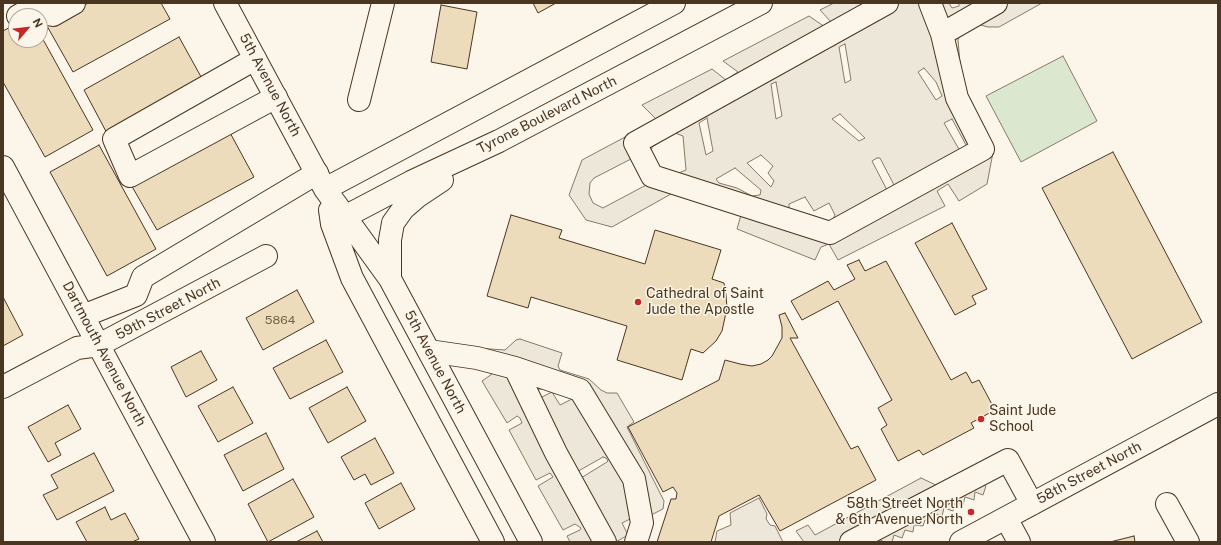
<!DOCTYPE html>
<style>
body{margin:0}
#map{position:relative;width:1221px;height:545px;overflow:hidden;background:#fbf6e9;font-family:"Public Sans",sans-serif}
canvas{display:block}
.frame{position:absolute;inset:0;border:4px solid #4a3520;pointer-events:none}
.north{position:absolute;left:8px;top:8px;width:40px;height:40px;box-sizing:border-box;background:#fbf6e9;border:1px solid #b4a999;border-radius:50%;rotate:62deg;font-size:11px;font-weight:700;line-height:16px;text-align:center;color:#4a3520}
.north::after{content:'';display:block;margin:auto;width:14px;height:18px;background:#c62828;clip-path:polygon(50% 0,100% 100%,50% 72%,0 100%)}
</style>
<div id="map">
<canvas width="1221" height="545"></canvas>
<div class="frame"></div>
<div class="north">N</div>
</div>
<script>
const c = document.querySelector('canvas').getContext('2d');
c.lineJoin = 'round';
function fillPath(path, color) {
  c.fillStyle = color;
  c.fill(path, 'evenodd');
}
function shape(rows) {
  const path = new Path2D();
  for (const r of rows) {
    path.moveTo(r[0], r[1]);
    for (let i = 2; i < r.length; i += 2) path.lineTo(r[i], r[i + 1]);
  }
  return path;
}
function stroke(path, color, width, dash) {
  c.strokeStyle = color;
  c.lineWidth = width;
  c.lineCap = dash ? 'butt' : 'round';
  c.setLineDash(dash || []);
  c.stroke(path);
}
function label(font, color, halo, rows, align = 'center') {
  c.font = font + ' "Public Sans",sans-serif';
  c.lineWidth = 3;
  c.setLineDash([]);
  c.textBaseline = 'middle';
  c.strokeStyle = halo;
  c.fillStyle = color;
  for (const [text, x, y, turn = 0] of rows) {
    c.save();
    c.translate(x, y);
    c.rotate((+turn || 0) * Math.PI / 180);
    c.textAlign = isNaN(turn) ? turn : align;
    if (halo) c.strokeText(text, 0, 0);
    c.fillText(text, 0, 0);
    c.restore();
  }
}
const green = shape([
 [1063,56,1097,121,1021,162,986,96,1063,56]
]);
const parking = shape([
 [834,3,949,3,952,8,959,6,959,3,1042,3,999,27,988,27,973,23,962,31,958,40,962,87,994,147,987,184,959,201,948,184,937,191,945,206,838,260,829,244,821,247,815,260,737,229,741,215,671,194,612,227,586,220,569,195,582,160,657,120,642,105,712,69,726,80,738,72,723,61,809,16,825,27,832,23,820,10,834,3],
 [845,44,851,80,845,83,839,47,845,44],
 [924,68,936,82,942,96,936,100,918,72,924,68],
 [776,82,782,116,776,119,771,84,776,82],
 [840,114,865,138,859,141,832,119,840,114],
 [707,118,713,151,706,155,699,123,707,118],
 [952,119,966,145,964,150,960,151,944,123,952,119],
 [675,133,683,136,686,170,671,176,650,160,652,147,675,133],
 [761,155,773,166,768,173,774,181,771,187,747,163,761,155],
 [877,158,880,158,894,185,887,190,872,161,877,158],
 [631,159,636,160,648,184,603,208,593,203,589,194,590,183,594,178,631,159],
 [735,168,761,190,760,195,752,196,737,188,719,183,716,179,735,168],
 [805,197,814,211,829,203,835,215,833,219,826,222,789,209,789,204,805,197],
 [520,339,562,353,558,366,560,370,589,379,601,390,607,393,617,393,634,422,627,427,664,501,663,509,651,515,636,516,622,523,628,535,616,542,570,542,567,536,580,530,581,528,575,524,563,530,538,486,553,477,550,473,536,480,509,430,522,423,520,418,517,416,507,423,482,381,492,374,492,372,476,348,505,350,516,340,520,339],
 [539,389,544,389,574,398,560,405,552,392,536,400,536,394,539,389],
 [603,457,606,458,608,461,607,462,581,478,575,473,603,457],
 [921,478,938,486,979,484,986,486,983,495,975,492,974,500,965,497,963,505,955,503,953,511,944,508,942,516,935,514,933,522,925,520,923,526,914,525,913,532,905,530,902,538,894,535,892,542,885,542,872,537,863,542,804,542,796,531,808,525,815,535,921,478],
 [759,498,767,514,766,519,770,525,775,526,783,542,715,542,717,531,731,525,730,513,759,498]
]);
const building = shape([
 [88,3,161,3,170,19,73,72,47,26,88,3],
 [533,3,556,3,538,13,533,3],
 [441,5,477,12,467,69,431,62,441,5],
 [16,24,16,40,40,40,40,34,93,130,45,157,3,82,3,31,16,24],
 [179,37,205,84,109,137,84,90,179,37],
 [228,129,254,177,157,230,130,183,228,129],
 [99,145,156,249,107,276,50,172,99,145],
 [1113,152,1202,322,1132,359,1042,188,1113,152],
 [511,215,562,230,559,238,645,264,655,230,721,250,712,279,724,283,726,295,727,308,722,331,716,341,703,353,691,349,682,380,617,360,627,326,531,297,528,308,487,296,511,215],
 [952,223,987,289,972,296,976,304,955,315,915,243,952,223],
 [859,260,865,271,886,261,951,380,966,372,972,383,979,380,995,410,971,423,974,428,923,455,919,450,898,461,881,429,887,425,878,408,892,400,838,301,802,320,791,301,828,281,834,290,855,279,847,265,859,260],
 [297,290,314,322,263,350,246,318,297,290],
 [4,299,23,335,3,346,3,300,4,299],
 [785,313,798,338,790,338,851,449,858,446,876,480,780,531,759,495,719,516,711,542,657,542,671,499,676,499,677,493,673,487,663,492,628,427,719,380,725,360,740,364,752,366,761,364,768,360,772,356,782,338,782,327,779,315,785,313],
 [326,340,343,372,290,399,273,368,326,340],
 [201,351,217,380,186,397,171,367,201,351],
 [233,387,253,423,218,442,198,406,233,387],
 [347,387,366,421,328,443,309,408,347,387],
 [68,405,81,429,55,443,61,455,48,462,28,427,68,405],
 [266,433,284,469,243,491,224,455,266,433],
 [375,438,394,473,371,485,365,474,354,480,341,457,375,438],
 [94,453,114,491,57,520,43,495,58,488,51,475,94,453],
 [293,479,314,517,268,542,248,504,293,479],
 [401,483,415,509,379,529,365,503,401,483],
 [105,507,111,520,125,513,139,539,132,542,87,542,76,522,105,507],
 [317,531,323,542,296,542,317,531],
 [1134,536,1135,542,1110,542,1134,536]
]);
const minor = shape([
 [887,3,635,143,652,176,830,233,983,149,957,98,942,34,930,3],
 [18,16,27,11,53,15,74,3],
 [942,34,996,3],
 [255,59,114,139,130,176,276,97],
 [359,100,383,3],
 [3,167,204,542],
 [83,316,136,295,143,277,317,173],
 [429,351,477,358,515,368,580,390,634,479,642,523,636,542],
 [515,368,556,453,605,542],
 [3,387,77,348,99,345,266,256],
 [1167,504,1188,542],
 [1006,518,1019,542],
 [851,542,1008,460,1032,504],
 [961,542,1218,404]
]);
const major = shape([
 [225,3,325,189,390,279,531,542],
 [325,189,674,3],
 [330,210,332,224,352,278,493,542],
 [333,223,411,182,499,141,761,3],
 [390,279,390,240,393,223,403,209,418,196,442,180]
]);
const markers = [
 [638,302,4,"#c62828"],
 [981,419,4,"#c62828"],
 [971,512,4,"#c62828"]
];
const numberNames = [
 ["5864",280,320]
];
const streetNames = [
 ["5th Avenue North",270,85,62],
 ["Tyrone Boulevard North",547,115,-27],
 ["59th Street North",168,309,-28],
 ["Dartmouth Avenue North",104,354,62],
 ["5th Avenue North",435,362,62],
 ["58th Street North",1089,473,-28]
];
const poiNames = [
 ["Cathedral of Saint",646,294],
 ["Jude the Apostle",646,310],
 ["Saint Jude",989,411],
 ["School",989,427],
 ["58th Street North",963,504,"right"],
 ["& 6th Avenue North",963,520,"right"]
];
fillPath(green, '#dce7d0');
stroke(green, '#887966', 1);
fillPath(parking, '#ede7d9');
stroke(parking, '#887966', 1);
fillPath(building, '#ecdcbc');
stroke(building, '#4a3520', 1);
stroke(minor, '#4a3520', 24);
stroke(major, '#4a3520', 24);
stroke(minor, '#fbf6e9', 22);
stroke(major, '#fbf6e9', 22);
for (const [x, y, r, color] of markers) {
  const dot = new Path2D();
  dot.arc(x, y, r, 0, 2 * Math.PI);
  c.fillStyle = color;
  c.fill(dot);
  stroke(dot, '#fbf6e9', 1.5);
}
label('12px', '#725f47', null, numberNames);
label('14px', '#4a3520', '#fbf6e9', streetNames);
label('14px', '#4a3520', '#fbf6e9', poiNames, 'left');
</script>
